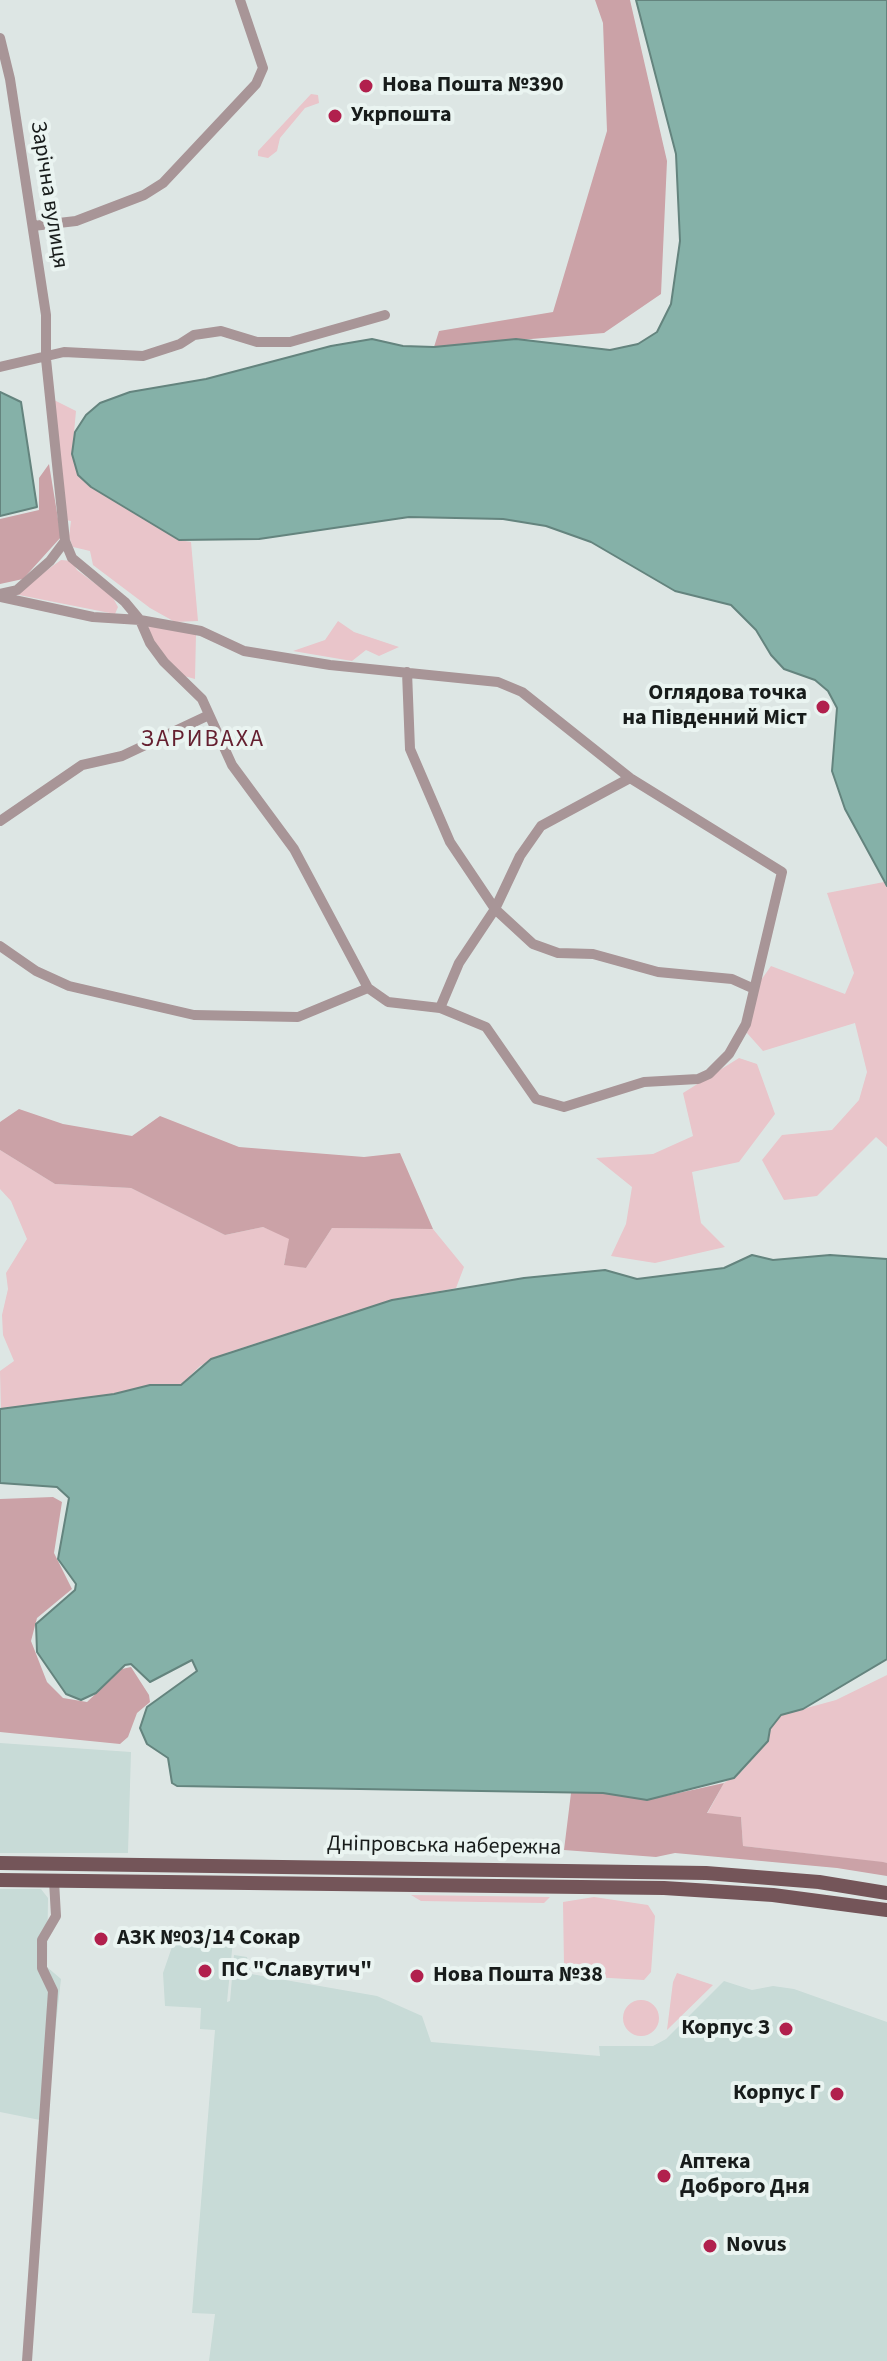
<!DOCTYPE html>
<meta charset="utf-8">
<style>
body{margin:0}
canvas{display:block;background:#dde6e4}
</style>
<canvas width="887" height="2361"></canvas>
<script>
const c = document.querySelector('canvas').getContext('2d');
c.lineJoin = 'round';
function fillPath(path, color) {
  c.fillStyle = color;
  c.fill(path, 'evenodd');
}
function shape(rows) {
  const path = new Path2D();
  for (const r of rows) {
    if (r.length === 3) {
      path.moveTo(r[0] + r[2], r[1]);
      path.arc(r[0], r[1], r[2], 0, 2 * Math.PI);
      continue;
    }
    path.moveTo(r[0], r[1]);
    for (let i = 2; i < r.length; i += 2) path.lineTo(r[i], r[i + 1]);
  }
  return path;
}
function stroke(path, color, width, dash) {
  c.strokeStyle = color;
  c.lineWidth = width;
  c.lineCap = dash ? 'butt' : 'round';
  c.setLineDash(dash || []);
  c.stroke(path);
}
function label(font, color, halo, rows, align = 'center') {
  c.font = font + ' "Source Sans 3",sans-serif';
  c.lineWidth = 8;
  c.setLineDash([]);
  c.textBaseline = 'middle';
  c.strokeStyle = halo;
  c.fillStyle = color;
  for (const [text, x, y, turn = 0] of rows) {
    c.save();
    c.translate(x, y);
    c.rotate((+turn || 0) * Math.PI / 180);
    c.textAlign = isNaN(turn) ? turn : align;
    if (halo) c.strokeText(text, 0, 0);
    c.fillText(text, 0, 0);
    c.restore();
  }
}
const built = shape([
 [0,1743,131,1752,128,1853,0,1853],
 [0,1889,41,1889,48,1898,47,1967,61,1979,45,2121,0,2112],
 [233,1940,227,2002,230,2001,234,1955,247,1957,251,1974,377,1996,422,2016,431,2042,600,2056,599,2046,653,2046,666,2039,724,1981,752,1990,773,1986,794,1989,887,2022,887,2361,209,2361,215,2314,192,2313,215,2030,200,2029,201,2008,165,2006,163,1973,174,1941]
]);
const green = shape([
 [311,94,318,95,319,103,305,108,280,138,277,151,268,158,258,156,258,151],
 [52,399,76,411,72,454,91,487,179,540,191,542,198,621,175,622,150,608,93,565,90,551,73,547,69,537,71,521,66,520],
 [61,560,72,561,77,570,112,596,118,607,115,614,14,594],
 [338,621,354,632,399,647,379,656,366,650,352,661,293,651,325,640],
 [148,625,196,634,195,679,184,676,166,660,153,643],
 [884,882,887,887,887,1147,876,1137,817,1196,784,1200,762,1160,782,1135,832,1130,859,1100,867,1072,855,1023,763,1051,747,1033,759,983,771,966,845,994,854,973,827,893],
 [739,1058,757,1064,775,1114,739,1162,692,1172,701,1223,725,1247,655,1263,611,1256,626,1224,632,1187,596,1158,653,1154,693,1136,683,1093],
 [0,1150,55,1184,131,1188,225,1235,263,1227,290,1238,284,1264,306,1268,332,1228,433,1229,464,1267,456,1288,392,1300,229,1352,200,1366,181,1385,150,1385,114,1394,1,1410,0,1371,14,1361,3,1335,2,1315,8,1289,6,1273,27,1239,11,1201,0,1189],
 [887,1675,887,1863,743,1846,741,1817,707,1814,724,1783,742,1771,768,1741,770,1729,781,1715,836,1700],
 [411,1895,550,1897,544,1903,421,1901],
 [594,1897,648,1905,655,1916,651,1972,644,1980,575,1976,564,1966,563,1902],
 [677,1973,713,1985,667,2030,673,1982],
 [641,2018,18]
]);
const forest = shape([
 [595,0,630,0,667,161,661,294,604,333,434,347,439,331,553,312,607,131,603,23],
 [49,464,61,537,23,579,0,584,0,519,39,510,39,478],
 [19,1109,63,1124,132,1136,160,1116,239,1147,364,1157,400,1153,433,1229,332,1228,306,1268,284,1265,289,1239,263,1227,225,1235,131,1188,55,1184,0,1150,0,1122],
 [53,1497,62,1502,54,1553,72,1589,37,1618,31,1641,47,1682,63,1698,87,1702,122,1669,131,1667,149,1695,150,1702,137,1713,128,1737,120,1744,0,1732,0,1499],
 [724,1783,707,1813,741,1817,743,1846,883,1862,887,1863,887,1876,837,1868,675,1853,656,1857,564,1850,571,1793,603,1793,647,1800]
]);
const water = shape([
 [636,0,887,0,887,886,845,809,832,771,837,708,828,691,815,680,784,669,771,655,756,630,731,605,675,591,591,542,546,526,503,519,409,517,259,539,179,540,91,487,78,475,72,454,75,432,86,415,100,403,130,392,206,379,331,346,372,339,403,346,434,347,516,339,610,350,638,344,657,332,671,304,680,241,676,154,636,0],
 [0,392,21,402,37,507,0,516,0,392],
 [752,1255,773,1260,830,1255,887,1259,887,1659,803,1709,781,1715,770,1729,768,1741,734,1778,647,1800,603,1793,177,1786,172,1783,168,1758,147,1744,140,1728,147,1707,197,1671,192,1660,150,1682,131,1664,125,1665,96,1693,81,1700,66,1694,37,1652,36,1624,75,1590,76,1584,58,1559,69,1498,57,1487,0,1483,0,1409,114,1394,150,1385,181,1385,211,1359,392,1300,524,1278,605,1270,637,1279,724,1268,752,1255]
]);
const minor = shape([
 [0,38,10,79,46,315,46,359,65,541,50,561,17,590,0,594],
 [33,226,76,221,144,195,163,183,256,84,263,68,240,0],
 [0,367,64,352,143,356,180,344,194,335,221,331,257,342,290,342,385,315],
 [65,541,72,558,125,602,140,620,201,631,244,651,330,665,498,682,522,692,630,778,782,872,746,1024,729,1054,709,1074,698,1079,644,1082,564,1107,536,1099,486,1027,440,1008,459,963,495,909,520,856,541,826,630,778],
 [0,597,93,617,140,620,150,643,164,662,202,699,232,765,294,849,368,988],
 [407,672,410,749,450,842,495,909,533,944,558,953,593,954,658,972,732,979,752,988],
 [0,821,82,765,122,756,209,715],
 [0,946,36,971,69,986,194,1015,298,1017,368,988,388,1002,440,1008],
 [27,2361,53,1991,42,1968,42,1940,56,1916,54,1881]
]);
const major = shape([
 [0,1863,706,1873,819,1882,887,1893],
 [0,1880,664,1888,773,1895,887,1910]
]);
const markers = [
 [366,86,8,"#b1204d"],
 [335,116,8,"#b1204d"],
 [823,707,8,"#b1204d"],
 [101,1939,8,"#b1204d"],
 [205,1971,8,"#b1204d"],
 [417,1976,8,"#b1204d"],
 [786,2029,8,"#b1204d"],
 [837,2094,8,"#b1204d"],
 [664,2176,8,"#b1204d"],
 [710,2246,8,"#b1204d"]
];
const poiNames = [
 ["Нова Пошта №390",382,86],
 ["Укрпошта",351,116],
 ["Оглядова точка",807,694,"right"],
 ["на Південний Міст",807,719,"right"],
 ["АЗК №03/14 Сокар",117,1939],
 ["ПС \"Славутич\"",221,1971],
 ["Нова Пошта №38",433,1976],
 ["Корпус З",770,2029,"right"],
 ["Корпус Г",821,2094,"right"],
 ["Аптека",680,2163],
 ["Доброго Дня",680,2188],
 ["Novus",726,2246]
];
const streetNames = [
 ["Зарічна вулиця",48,195,81],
 ["Дніпровська набережна",444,1847,1]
];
const neighbourhoodNames = [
 ["ЗАРИВАХА",203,741]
];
fillPath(built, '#c8dbd7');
fillPath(green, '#e9c5ca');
fillPath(forest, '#cba2a7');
fillPath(water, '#85b1a8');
stroke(water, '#64847e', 2);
stroke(minor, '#a89597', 10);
stroke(major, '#745559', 14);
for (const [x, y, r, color] of markers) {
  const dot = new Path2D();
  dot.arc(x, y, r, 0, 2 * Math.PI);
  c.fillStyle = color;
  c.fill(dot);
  stroke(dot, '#eaf4f1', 3);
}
label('bold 22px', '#181c1b', '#eaf4f1', poiNames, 'left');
label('22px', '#181c1b', '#eaf4f1', streetNames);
c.letterSpacing = '2px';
label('24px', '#652030', '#eaf4f1', neighbourhoodNames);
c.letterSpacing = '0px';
</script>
